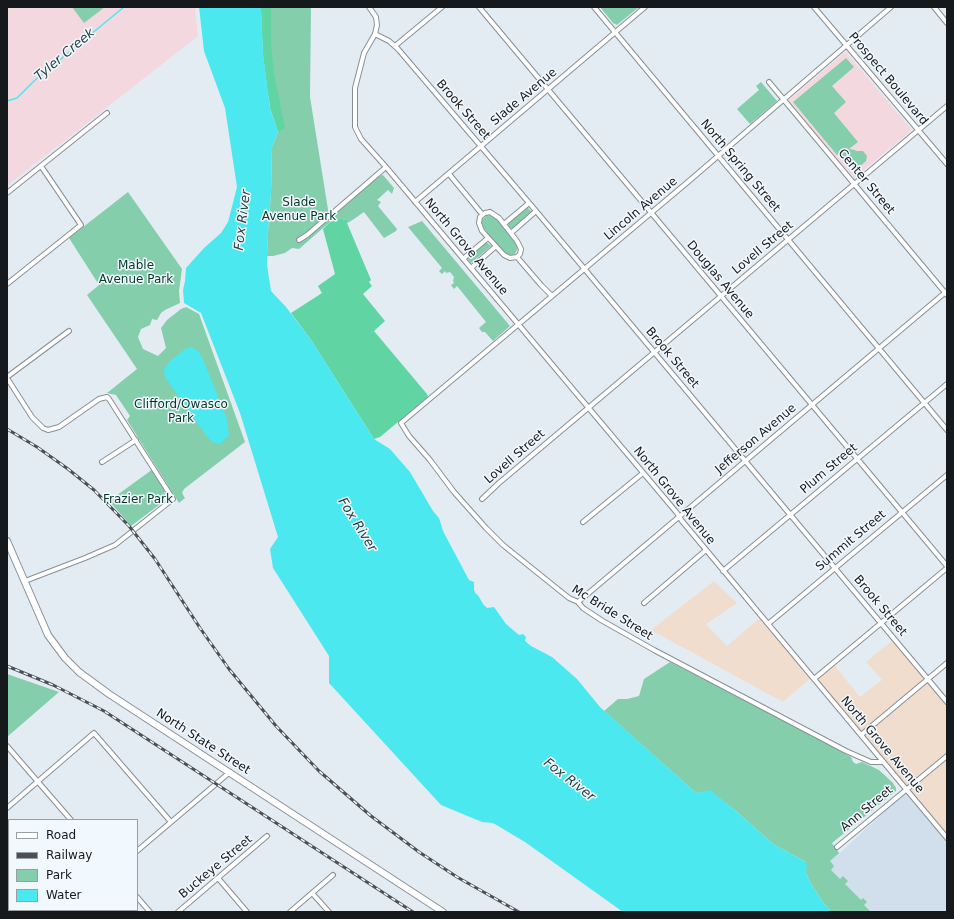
<!DOCTYPE html>
<style>
body{margin:0}
#map{position:relative;width:954px;height:919px;overflow:hidden;background:#e4ecf3;font-family:"DejaVu Sans",sans-serif}
canvas{display:block}
.frame{position:absolute;inset:0;border:8px solid #16191c;pointer-events:none}
.legend{position:absolute;left:8px;top:819px;width:130px;height:92px;box-sizing:border-box;background:#f2f9fe;border:1px solid #9a9fa4;margin:0;padding:5px 7px;list-style:none;font-size:12px;color:#16191c}
.legend li{display:flex;align-items:center;gap:8px;height:20px}
.legend b{width:20px;border:1px solid #9a9fa4}
</style>
<div id="map">
<canvas width="954" height="919"></canvas>
<div class="frame"></div>
<ul class="legend">
<li><b style="height:5px;background:#fff"></b>Road</li>
<li><b style="height:5px;background:#4c5054"></b>Railway</li>
<li><b style="height:11px;background:#84ceab"></b>Park</li>
<li><b style="height:11px;background:#4ce8ef"></b>Water</li>
</ul>
</div>
<script>
const c = document.querySelector('canvas').getContext('2d');
c.lineJoin = 'round';
function fillPath(path, color) {
  c.fillStyle = color;
  c.fill(path, 'evenodd');
}
function shape(rows) {
  const path = new Path2D();
  for (const r of rows) {
    path.moveTo(r[0], r[1]);
    for (let i = 2; i < r.length; i += 2) path.lineTo(r[i], r[i + 1]);
  }
  return path;
}
function stroke(path, color, width, dash) {
  c.strokeStyle = color;
  c.lineWidth = width;
  c.lineCap = dash ? 'butt' : 'round';
  c.setLineDash(dash || []);
  c.stroke(path);
}
function label(font, color, halo, rows, align = 'center') {
  c.font = font + ' "DejaVu Sans",sans-serif';
  c.lineWidth = 3;
  c.setLineDash([]);
  c.textBaseline = 'middle';
  c.strokeStyle = halo;
  c.fillStyle = color;
  for (const [text, x, y, turn = 0] of rows) {
    c.save();
    c.translate(x, y);
    c.rotate((+turn || 0) * Math.PI / 180);
    c.textAlign = isNaN(turn) ? turn : align;
    if (halo) c.strokeText(text, 0, 0);
    c.fillText(text, 0, 0);
    c.restore();
  }
}
const built = shape([
 [907,790,947,838,947,912,831,912,828,907,830,842,840,853]
]);
const industrial = shape([
 [714,581,737,603,706,624,727,646,761,617,812,676,831,661,860,697,882,680,866,662,894,639,947,702,947,838,812,677,783,702,651,630]
]);
const education = shape([
 [7,7,195,7,198,36,7,186],
 [845,52,846,52,911,129,910,132,854,178,790,104,789,100]
]);
const green = shape([
 [72,7,105,7,84,23],
 [261,7,311,7,310,97,330,222,299,249,292,248,285,253,273,256,267,256,268,232,271,193,272,147,278,132,268,94,263,54],
 [600,7,639,7,617,25,613,23],
 [846,58,854,67,832,86,846,102,834,113,858,142,849,149,855,150,856,151,863,151,867,156,866,161,856,170,853,169,841,155,846,149,837,155,793,102],
 [761,82,777,101,750,124,737,109,759,90,756,86],
 [383,175,394,188,392,194,388,190,377,200,381,202,378,206,397,229,396,231,384,238,364,212,351,221,332,217,379,176],
 [128,192,182,269,179,291,180,303,165,310,161,313,157,320,152,319,150,325,141,329,138,337,143,349,158,356,166,348,161,328,167,320,181,309,186,307,199,314,245,442,184,489,182,493,185,498,179,503,127,420,130,416,116,395,107,393,137,369,87,295,99,285,69,238],
 [527,207,532,212,516,226,513,228,510,228,508,225,510,222],
 [487,215,493,216,496,218,515,241,518,248,515,254,512,255,506,254,499,248,483,227,481,221],
 [422,221,510,326,493,341,485,332,482,332,479,328,486,322,457,286,454,289,451,285,454,283,453,281,454,277,450,272,446,273,445,271,442,274,439,271,442,268,408,227],
 [486,242,491,246,490,247,471,263,467,258],
 [153,469,165,489,164,490,165,495,165,499,163,502,131,526,109,501],
 [670,662,800,729,851,757,853,762,856,764,862,762,879,770,893,783,896,788,896,791,832,843,839,853,830,861,834,866,831,870,840,879,843,876,848,881,845,884,861,900,863,898,867,902,864,905,871,912,831,912,828,907,825,905,811,884,805,871,806,862,773,844,736,811,710,791,696,793,604,711,618,699,627,699,639,696,644,679],
 [7,674,59,692,7,737]
]);
const forest = shape([
 [261,7,271,7,271,45,274,74,285,128,278,132,270,108,263,54],
 [332,217,351,221,347,223,371,280,369,282,372,286,363,294,385,321,374,331,427,394,428,397,380,437,374,439,311,340,291,313,322,293,318,286,335,274,323,229,330,222,330,219]
]);
const water = shape([
 [199,7,261,7,263,54,270,108,278,132,272,147,271,193,268,232,267,265,271,291,286,307,311,340,374,439,390,449,410,472,433,511,439,518,443,531,469,580,474,582,474,590,476,594,478,595,483,604,487,608,494,607,506,624,519,635,523,634,526,637,525,641,531,646,552,657,577,679,600,707,696,793,710,790,736,811,773,844,806,862,807,869,805,871,811,884,825,905,828,907,831,912,623,912,525,842,493,823,482,822,441,805,329,683,329,656,273,568,270,549,278,537,240,413,201,313,184,303,183,290,185,281,186,268,204,248,221,233,228,222,237,187,225,108,204,51],
 [192,347,198,351,202,357,227,419,229,435,220,444,215,443,210,440,203,431,165,377,164,369,171,360,185,349]
]);
const stream = shape([
 [7,101,17,98,34,81,124,7]
]);
const street = shape([
 [369,7,376,17,377,25,375,34,364,53,355,88,355,127,361,139,386,167,677,513,682,521,947,838],
 [479,7,947,566],
 [594,7,947,430],
 [814,7,947,164],
 [934,7,947,23],
 [375,34,389,41,398,49,536,211,947,702],
 [395,46,442,7],
 [769,82,947,295],
 [449,174,482,214],
 [7,193,107,113],
 [415,202,645,7],
 [490,212,499,218,517,241,521,249,520,254,517,257,510,258,504,255,482,231,479,223,480,217,485,213,490,212],
 [504,224,529,203],
 [511,233,536,211],
 [299,240,307,235,386,167],
 [517,257,541,285,552,296],
 [463,259,488,238],
 [471,268,495,247],
 [7,284,81,225,41,166],
 [7,377,69,331],
 [7,378,32,417,43,428,48,430,59,427,99,399,107,397,109,399,173,499,115,545,85,558,25,581],
 [102,462,136,440],
 [482,499,499,483,947,106],
 [583,522,643,473],
 [723,571,947,384],
 [578,602,947,291],
 [644,603,706,550],
 [768,624,947,475],
 [814,679,947,568],
 [861,735,947,663],
 [7,746,71,820],
 [883,762,871,762,846,751,654,650,601,620,583,608,578,602,569,598,503,545,486,528,454,492,430,460,409,436,401,423,689,181,891,7],
 [7,808,94,733,171,822],
 [837,847,947,756],
 [137,851,230,772],
 [218,878,247,912],
 [7,879,9,882],
 [312,893,329,912],
 [137,897,150,912],
 [33,910,35,912],
 [65,912,68,910],
 [178,912,267,836],
 [290,912,333,875]
]);
const primary = shape([
 [7,541,48,635,65,658,79,672,109,694,443,912]
]);
const rail = shape([
 [7,429,37,447,68,469,94,490,129,526,155,559,200,628,229,669,276,726,319,771,371,816,419,852,457,877,519,912],
 [7,666,53,685,104,711,413,912]
]);
const streetNames = [
 ["Prospect Boulevard",888,79,50],
 ["Slade Avenue",524,97,-40],
 ["Brook Street",463,110,49],
 ["North Spring Street",740,166,50],
 ["Center Street",866,182,50],
 ["Lincoln Avenue",641,209,-40],
 ["North Grove Avenue",466,247,50],
 ["Lovell Street",763,248,-40],
 ["Douglas Avenue",720,280,50],
 ["Brook Street",672,358,50],
 ["Jefferson Avenue",756,439,-40],
 ["Lovell Street",515,457,-41],
 ["Plum Street",829,469,-40],
 ["North Grove Avenue",674,496,51],
 ["Summit Street",851,541,-40],
 ["Brook Street",880,606,50],
 ["Mc Bride Street",612,613,32],
 ["North State Street",203,742,33],
 ["North Grove Avenue",882,745,50],
 ["Ann Street",867,809,-40],
 ["Buckeye Street",216,867,-40]
];
const parkNames = [
 ["Slade",299,203],
 ["Avenue Park",299,217],
 ["Mable",136,266],
 ["Avenue Park",136,280],
 ["Clifford/Owasco",181,405],
 ["Park",181,419],
 ["Frazier Park",138,500]
];
const waterNames = [
 ["Tyler Creek",65,55,-40],
 ["Fox River",243,220,-83],
 ["Fox River",357,525,58],
 ["Fox River",569,780,38]
];
fillPath(built, '#d0dfeb');
fillPath(industrial, '#f0ddcd');
fillPath(education, '#f3d9df');
fillPath(green, '#84ceab');
fillPath(forest, '#60d4a3');
fillPath(water, '#4ce8ef');
stroke(stream, '#4ce8ef', 1.5);
stroke(street, '#889096', 6);
stroke(primary, '#889096', 8);
stroke(street, '#fff', 4);
stroke(primary, '#fff', 6);
stroke(rail, '#4c5054', 3);
stroke(rail, '#f2f9fe', 1.5, [4.5]);
label('12px', '#16191c', '#f2f9fe', streetNames);
label('12px', '#033825', '#f2f9fe', parkNames);
label('italic 13px', '#294244', '#f2f9fe', waterNames);
</script>
